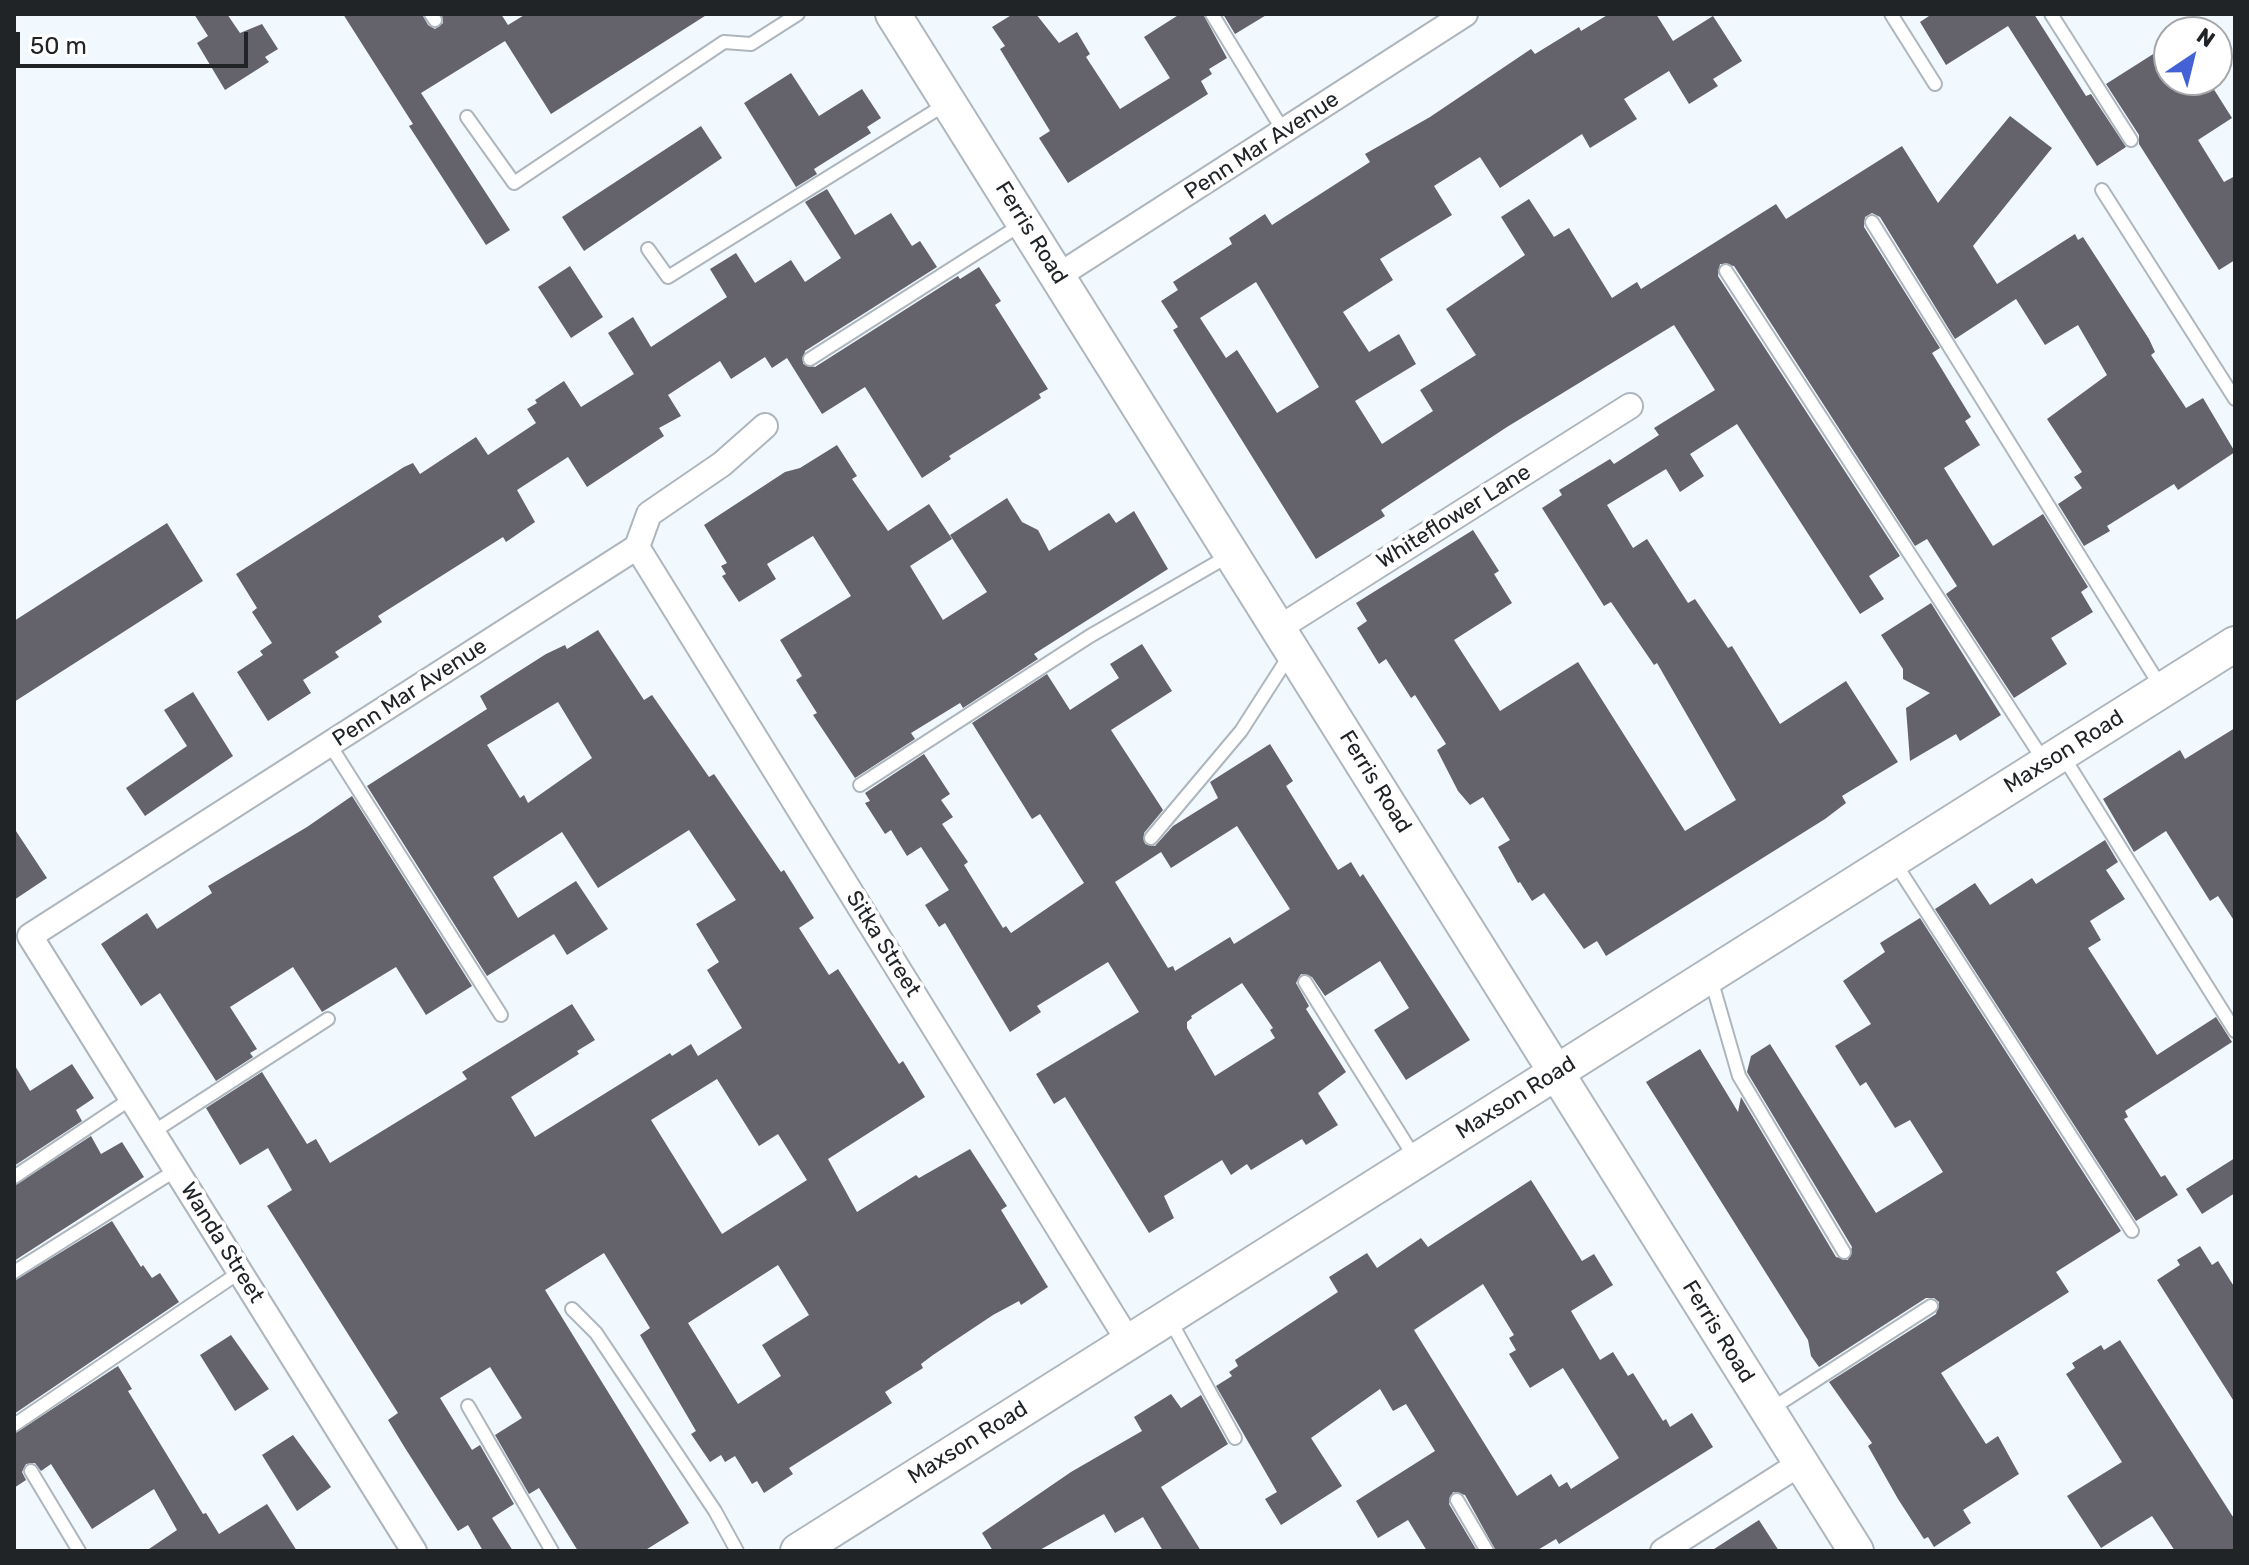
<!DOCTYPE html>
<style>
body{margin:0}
#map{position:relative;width:2249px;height:1565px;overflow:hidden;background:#f1f8fe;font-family:Rubik,sans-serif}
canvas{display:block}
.frame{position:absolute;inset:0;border:16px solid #212427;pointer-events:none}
.north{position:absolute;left:2153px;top:16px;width:80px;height:80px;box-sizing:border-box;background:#fff;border:2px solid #a6a7a9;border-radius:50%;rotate:35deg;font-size:22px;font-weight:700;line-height:32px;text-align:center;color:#212427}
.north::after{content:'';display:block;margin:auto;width:28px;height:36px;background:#4262d5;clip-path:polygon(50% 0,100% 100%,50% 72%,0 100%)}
.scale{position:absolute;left:16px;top:32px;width:232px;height:36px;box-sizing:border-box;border:4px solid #212427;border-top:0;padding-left:10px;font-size:24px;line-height:28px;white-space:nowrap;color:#212427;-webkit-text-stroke:6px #fff;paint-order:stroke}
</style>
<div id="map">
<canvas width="2249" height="1565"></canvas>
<div class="frame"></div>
<div class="north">N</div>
<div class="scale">50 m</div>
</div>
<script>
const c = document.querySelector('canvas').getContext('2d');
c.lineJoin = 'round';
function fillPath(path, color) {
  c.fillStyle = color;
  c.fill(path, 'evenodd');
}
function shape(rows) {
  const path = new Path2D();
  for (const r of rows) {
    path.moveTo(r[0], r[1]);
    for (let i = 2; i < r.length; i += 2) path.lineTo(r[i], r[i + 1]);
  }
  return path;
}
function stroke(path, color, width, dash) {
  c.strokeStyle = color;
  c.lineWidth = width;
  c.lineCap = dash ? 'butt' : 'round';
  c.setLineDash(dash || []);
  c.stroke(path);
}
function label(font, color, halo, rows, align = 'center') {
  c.font = font + ' Rubik,sans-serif';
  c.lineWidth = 8;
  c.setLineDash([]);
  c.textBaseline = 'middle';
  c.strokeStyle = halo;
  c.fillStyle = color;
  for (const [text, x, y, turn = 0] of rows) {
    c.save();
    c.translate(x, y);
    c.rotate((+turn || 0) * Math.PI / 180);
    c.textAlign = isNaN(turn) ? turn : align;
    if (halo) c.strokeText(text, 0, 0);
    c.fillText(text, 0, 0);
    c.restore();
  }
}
const building = shape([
 [194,14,227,14,240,33,262,24,278,49,265,57,269,62,225,90,197,43,208,36],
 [343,14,422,14,428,25,435,29,443,23,442,14,501,14,508,25,526,14,708,14,551,114,505,41,421,93,510,230,486,245,409,126,413,124],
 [1013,14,1036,14,1059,43,1077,32,1090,54,1086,57,1120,109,1170,78,1144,37,1180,14,1203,14,1227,58,1209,69,1212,74,1201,81,1208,94,1068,183,1039,138,1050,131,1000,49,1005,46,992,27],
 [1223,14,1268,14,1235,34],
 [1609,14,1656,14,1673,41,1713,16,1742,61,1713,79,1718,86,1689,104,1669,71,1624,99,1637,119,1590,148,1582,134,1500,188,1480,157,1434,186,1452,215,1380,259,1393,280,1343,312,1369,352,1399,334,1416,364,1355,401,1382,444,1433,411,1420,390,1476,355,1446,309,1525,255,1501,217,1529,199,1554,237,1569,228,1612,298,1637,282,1641,289,1776,204,1786,219,1902,146,1938,203,2010,116,2052,148,1973,246,1997,284,2075,234,2078,240,2083,237,2149,339,2155,352,2151,355,2186,408,2203,398,2235,452,2178,490,2174,484,2107,526,2110,531,2084,546,2058,504,2082,488,2074,477,2082,472,2047,419,2107,375,2078,325,2045,345,2016,299,1955,339,1880,217,1872,213,1865,217,1864,227,1940,348,1932,353,1971,417,1965,421,1980,445,1944,468,1957,489,1993,546,2043,514,2088,587,2081,592,2093,612,2051,638,2067,664,2014,698,1946,594,1957,586,1927,539,1915,546,1734,266,1720,264,1718,276,1900,556,1869,576,1884,599,1860,614,1737,424,1690,454,1704,476,1680,492,1666,469,1607,505,1633,548,1647,539,1688,603,1695,599,1728,648,1732,646,1780,724,1846,681,1898,762,1842,796,1846,803,1825,819,1606,956,1597,941,1584,949,1544,893,1532,901,1520,882,1518,883,1498,847,1510,840,1483,797,1470,805,1458,791,1437,750,1446,744,1415,695,1411,698,1386,659,1379,664,1357,628,1367,621,1356,603,1473,530,1499,571,1494,574,1512,603,1454,640,1500,711,1578,662,1685,831,1736,800,1657,663,1654,665,1611,602,1604,606,1542,508,1562,495,1559,490,1610,459,1614,464,1659,435,1654,428,1715,390,1674,325,1507,427,1381,510,1385,516,1316,559,1173,330,1178,327,1161,301,1178,290,1173,282,1232,244,1229,238,1265,214,1272,225,1370,162,1365,154,1430,117,1531,49,1535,54,1579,27,1581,31],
 [1256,282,1319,387,1277,413,1237,350,1226,358,1200,318],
 [1932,14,2034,14,2086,96,2091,94,2126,147,2097,166,2008,26,1946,65,1920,22],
 [2169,44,2169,80,2208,80,2232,118,2198,140,2224,182,2235,176,2235,260,2219,270,2139,144,2139,135,2106,84],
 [791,73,819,116,862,89,881,118,867,127,871,133,814,169,817,174,796,187,744,103],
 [701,126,722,158,584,251,562,217],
 [827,189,855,235,891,213,912,246,920,241,937,267,805,351,803,364,815,367,958,276,960,279,979,267,1001,301,995,305,1048,389,1039,394,1041,398,949,456,951,459,922,478,865,387,822,414,787,358,772,368,765,357,731,379,720,361,668,395,681,416,659,428,664,436,587,487,568,457,517,490,535,522,506,542,503,537,378,616,382,622,335,652,339,657,303,680,311,693,268,721,237,672,263,655,260,651,272,643,252,612,257,608,236,574,404,467,413,463,420,474,476,437,488,455,536,423,527,409,537,403,535,400,564,381,581,407,634,374,608,333,633,317,651,347,727,297,710,269,736,253,755,283,791,260,805,282,841,258,805,202],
 [570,266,603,317,571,338,538,287],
 [837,445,857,476,852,479,888,531,929,504,952,539,910,566,943,620,987,592,950,535,1007,498,1022,522,1038,530,1049,551,1109,513,1116,523,1134,511,1168,569,1034,654,1038,659,963,708,960,703,911,733,915,739,855,778,813,715,817,713,796,680,802,676,780,640,851,596,813,536,767,564,776,579,739,602,722,576,726,574,721,566,727,563,704,525,785,472,800,468],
 [167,523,203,581,14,702,14,621],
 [1931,603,2001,715,1960,741,1956,734,1910,761,1906,708,1930,693,1903,679,1903,669,1881,635],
 [598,630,644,700,652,695,709,777,714,774,781,872,784,870,814,918,799,928,829,975,838,969,899,1064,903,1061,925,1097,828,1159,857,1212,916,1175,919,1178,970,1149,1007,1206,1001,1210,1048,1287,1021,1305,1019,1301,993,1315,933,1355,921,1364,923,1368,885,1392,892,1403,789,1468,793,1474,764,1493,757,1481,752,1484,735,1456,725,1462,721,1455,710,1462,691,1434,696,1431,640,1335,650,1328,604,1253,545,1290,689,1523,644,1551,578,1551,539,1488,529,1494,495,1435,522,1418,490,1367,440,1398,472,1450,480,1445,514,1504,492,1518,513,1551,483,1551,468,1525,458,1531,405,1448,388,1420,398,1413,267,1206,292,1190,268,1148,240,1165,206,1108,262,1072,307,1144,316,1139,330,1163,467,1079,462,1072,572,1004,595,1040,577,1051,579,1054,511,1097,535,1137,670,1053,672,1056,691,1044,698,1056,742,1028,707,970,719,962,696,924,736,900,689,830,598,888,562,832,493,877,518,918,576,881,608,929,567,955,554,934,487,976,367,786,487,709,480,696,546,654,565,645,567,649],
 [558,702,592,758,528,803,524,795,520,798,487,745],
 [717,1079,759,1146,778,1134,807,1180,722,1234,651,1120],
 [778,1265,809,1315,762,1345,781,1376,738,1404,688,1323],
 [1142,644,1172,691,1111,730,1163,810,1144,833,1145,844,1155,846,1173,826,1218,798,1210,782,1270,744,1293,781,1286,786,1338,870,1351,862,1360,877,1363,874,1470,1040,1406,1080,1374,1030,1409,1008,1380,961,1325,996,1312,977,1301,974,1296,983,1309,1006,1306,1009,1346,1072,1318,1093,1338,1125,1306,1145,1302,1139,1251,1170,1247,1164,1231,1175,1222,1160,1164,1196,1174,1218,1149,1233,1065,1097,1054,1104,1036,1074,1139,1012,1108,962,1037,1006,1041,1012,1010,1032,945,923,939,927,925,905,949,890,921,847,907,856,891,830,885,834,865,803,870,801,865,793,924,754,950,794,941,800,953,817,942,824,968,862,964,865,1003,928,1006,926,1011,933,1084,883,1040,814,1032,819,972,723,1047,674,1070,710,1119,678,1110,664],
 [1237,826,1290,909,1234,944,1230,937,1175,971,1173,966,1168,968,1115,882,1161,852,1171,868],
 [1242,983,1273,1028,1270,1030,1275,1038,1215,1076,1187,1028,1187,1022,1192,1018,1191,1016],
 [193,692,233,756,145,816,126,788,187,746,164,710],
 [2235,728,2235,922,2218,896,2210,901,2166,831,2134,852,2103,799,2180,750,2185,759],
 [352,796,472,986,426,1015,396,967,322,1012,293,967,230,1007,257,1049,250,1053,253,1057,216,1081,160,993,141,1006,101,944,147,913,157,929,212,893,208,886,307,827],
 [14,828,47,878,14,900],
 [2105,840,2118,862,2106,870,2125,899,2090,921,2101,940,2088,948,2157,1055,2216,1017,2232,1042,2125,1111,2128,1117,2124,1119,2161,1177,2165,1175,2178,1195,2136,1221,1935,909,1975,883,1990,905,2032,878,2036,884],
 [1920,918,2121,1231,2056,1272,2069,1292,1941,1373,1986,1444,1998,1436,2019,1474,1963,1510,1971,1523,1934,1547,1928,1537,1924,1539,1898,1499,1868,1446,1872,1443,1829,1382,1936,1314,1939,1302,1934,1298,1926,1298,1819,1367,1811,1356,1808,1340,1646,1082,1700,1049,1738,1112,1741,1097,1836,1257,1848,1260,1852,1247,1747,1072,1751,1056,1770,1044,1876,1213,1943,1172,1910,1120,1895,1128,1866,1082,1860,1086,1835,1046,1871,1024,1843,981,1885,952,1880,943],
 [14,1064,30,1091,72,1064,94,1098,76,1110,82,1121,14,1166],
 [91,1136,101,1154,122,1142,144,1177,14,1261,14,1186],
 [2235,1158,2235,1193,2202,1214,2186,1189],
 [1531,1180,1582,1261,1594,1254,1613,1285,1571,1311,1600,1360,1613,1352,1628,1376,1633,1373,1663,1421,1666,1419,1670,1427,1692,1413,1713,1447,1559,1544,1556,1539,1536,1551,1496,1551,1465,1495,1453,1492,1449,1504,1477,1551,1427,1551,1408,1520,1378,1538,1356,1501,1435,1451,1406,1404,1393,1411,1380,1389,1311,1438,1342,1486,1281,1525,1265,1499,1277,1492,1216,1386,1232,1376,1229,1372,1238,1366,1235,1360,1338,1292,1329,1277,1367,1253,1377,1268,1421,1238,1428,1247],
 [1483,1284,1514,1335,1509,1338,1516,1350,1509,1354,1530,1388,1563,1368,1619,1458,1571,1489,1567,1482,1559,1487,1551,1474,1517,1496,1414,1330],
 [112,1221,141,1267,143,1265,152,1278,160,1273,179,1302,14,1414,14,1281],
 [2200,1246,2212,1265,2218,1261,2235,1288,2235,1403,2157,1280,2180,1265,2177,1260],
 [231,1335,269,1389,235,1411,200,1355],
 [2120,1340,2235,1520,2235,1551,2175,1551,2152,1516,2101,1548,2067,1496,2122,1462,2066,1374,2075,1368,2072,1363,2101,1345,2104,1350],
 [118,1366,132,1389,128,1391,203,1514,206,1513,219,1534,267,1504,297,1551,146,1551,177,1530,154,1489,92,1529,51,1464,41,1471,35,1463,26,1464,22,1472,26,1480,14,1488,14,1434],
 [1171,1394,1181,1408,1201,1395,1228,1444,1161,1487,1201,1551,1163,1551,1143,1517,1115,1533,1104,1514,1038,1551,993,1551,982,1533,1071,1472,1142,1431,1134,1417],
 [293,1435,331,1487,297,1511,262,1455],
 [1759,1520,1779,1551,1711,1551]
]);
const lane = shape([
 [431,14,435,20],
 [1212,14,1284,132],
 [1891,14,1935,84],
 [2051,14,2131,140],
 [467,117,514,183,724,42,751,44,798,14],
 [2102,190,2235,399],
 [1872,222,2161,687],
 [648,249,668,277,946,104],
 [1726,271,2044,761],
 [810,359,1022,224],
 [330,745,501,1015],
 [2063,756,2235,1031],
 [860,785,1090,636,1230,555],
 [1151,838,1241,731,1291,653],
 [1895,863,2132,1231],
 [1711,979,1739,1076,1844,1252],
 [1305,982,1415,1158],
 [153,1132,328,1019],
 [14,1177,132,1098],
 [14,1272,176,1170],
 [572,1309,596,1333,715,1511,737,1551],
 [1170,1320,1235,1438],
 [468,1406,552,1551],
 [1771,1409,1931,1306],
 [14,1425,240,1272],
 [31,1471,79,1551],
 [1457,1500,1487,1551]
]);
const street = shape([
 [1058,276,1465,14],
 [637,547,1129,1342],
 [1279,628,1630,406],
 [414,1551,30,936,637,547,649,514,722,464,765,426],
 [1663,1551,1801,1463]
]);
const secondary = shape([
 [893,14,1856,1551],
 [798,1551,2235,644]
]);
const streetNames = [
 ["Penn Mar Avenue",1262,146,-33],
 ["Ferris Road",1031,233,58],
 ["Whiteflower Lane",1454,517,-32],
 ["Penn Mar Avenue",410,693,-33],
 ["Maxson Road",2064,752,-32],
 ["Ferris Road",1375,782,58],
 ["Sitka Street",883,944,58],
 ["Maxson Road",1516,1098,-32],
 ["Wanda Street",222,1243,58],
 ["Ferris Road",1718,1332,58],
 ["Maxson Road",968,1443,-32]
];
fillPath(building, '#64626a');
stroke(lane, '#aeb6bd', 16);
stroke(street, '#aeb6bd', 28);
stroke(secondary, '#aeb6bd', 38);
stroke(lane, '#fff', 12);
stroke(street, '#fff', 24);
stroke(secondary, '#fff', 34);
label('22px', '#212427', '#fff', streetNames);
</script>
